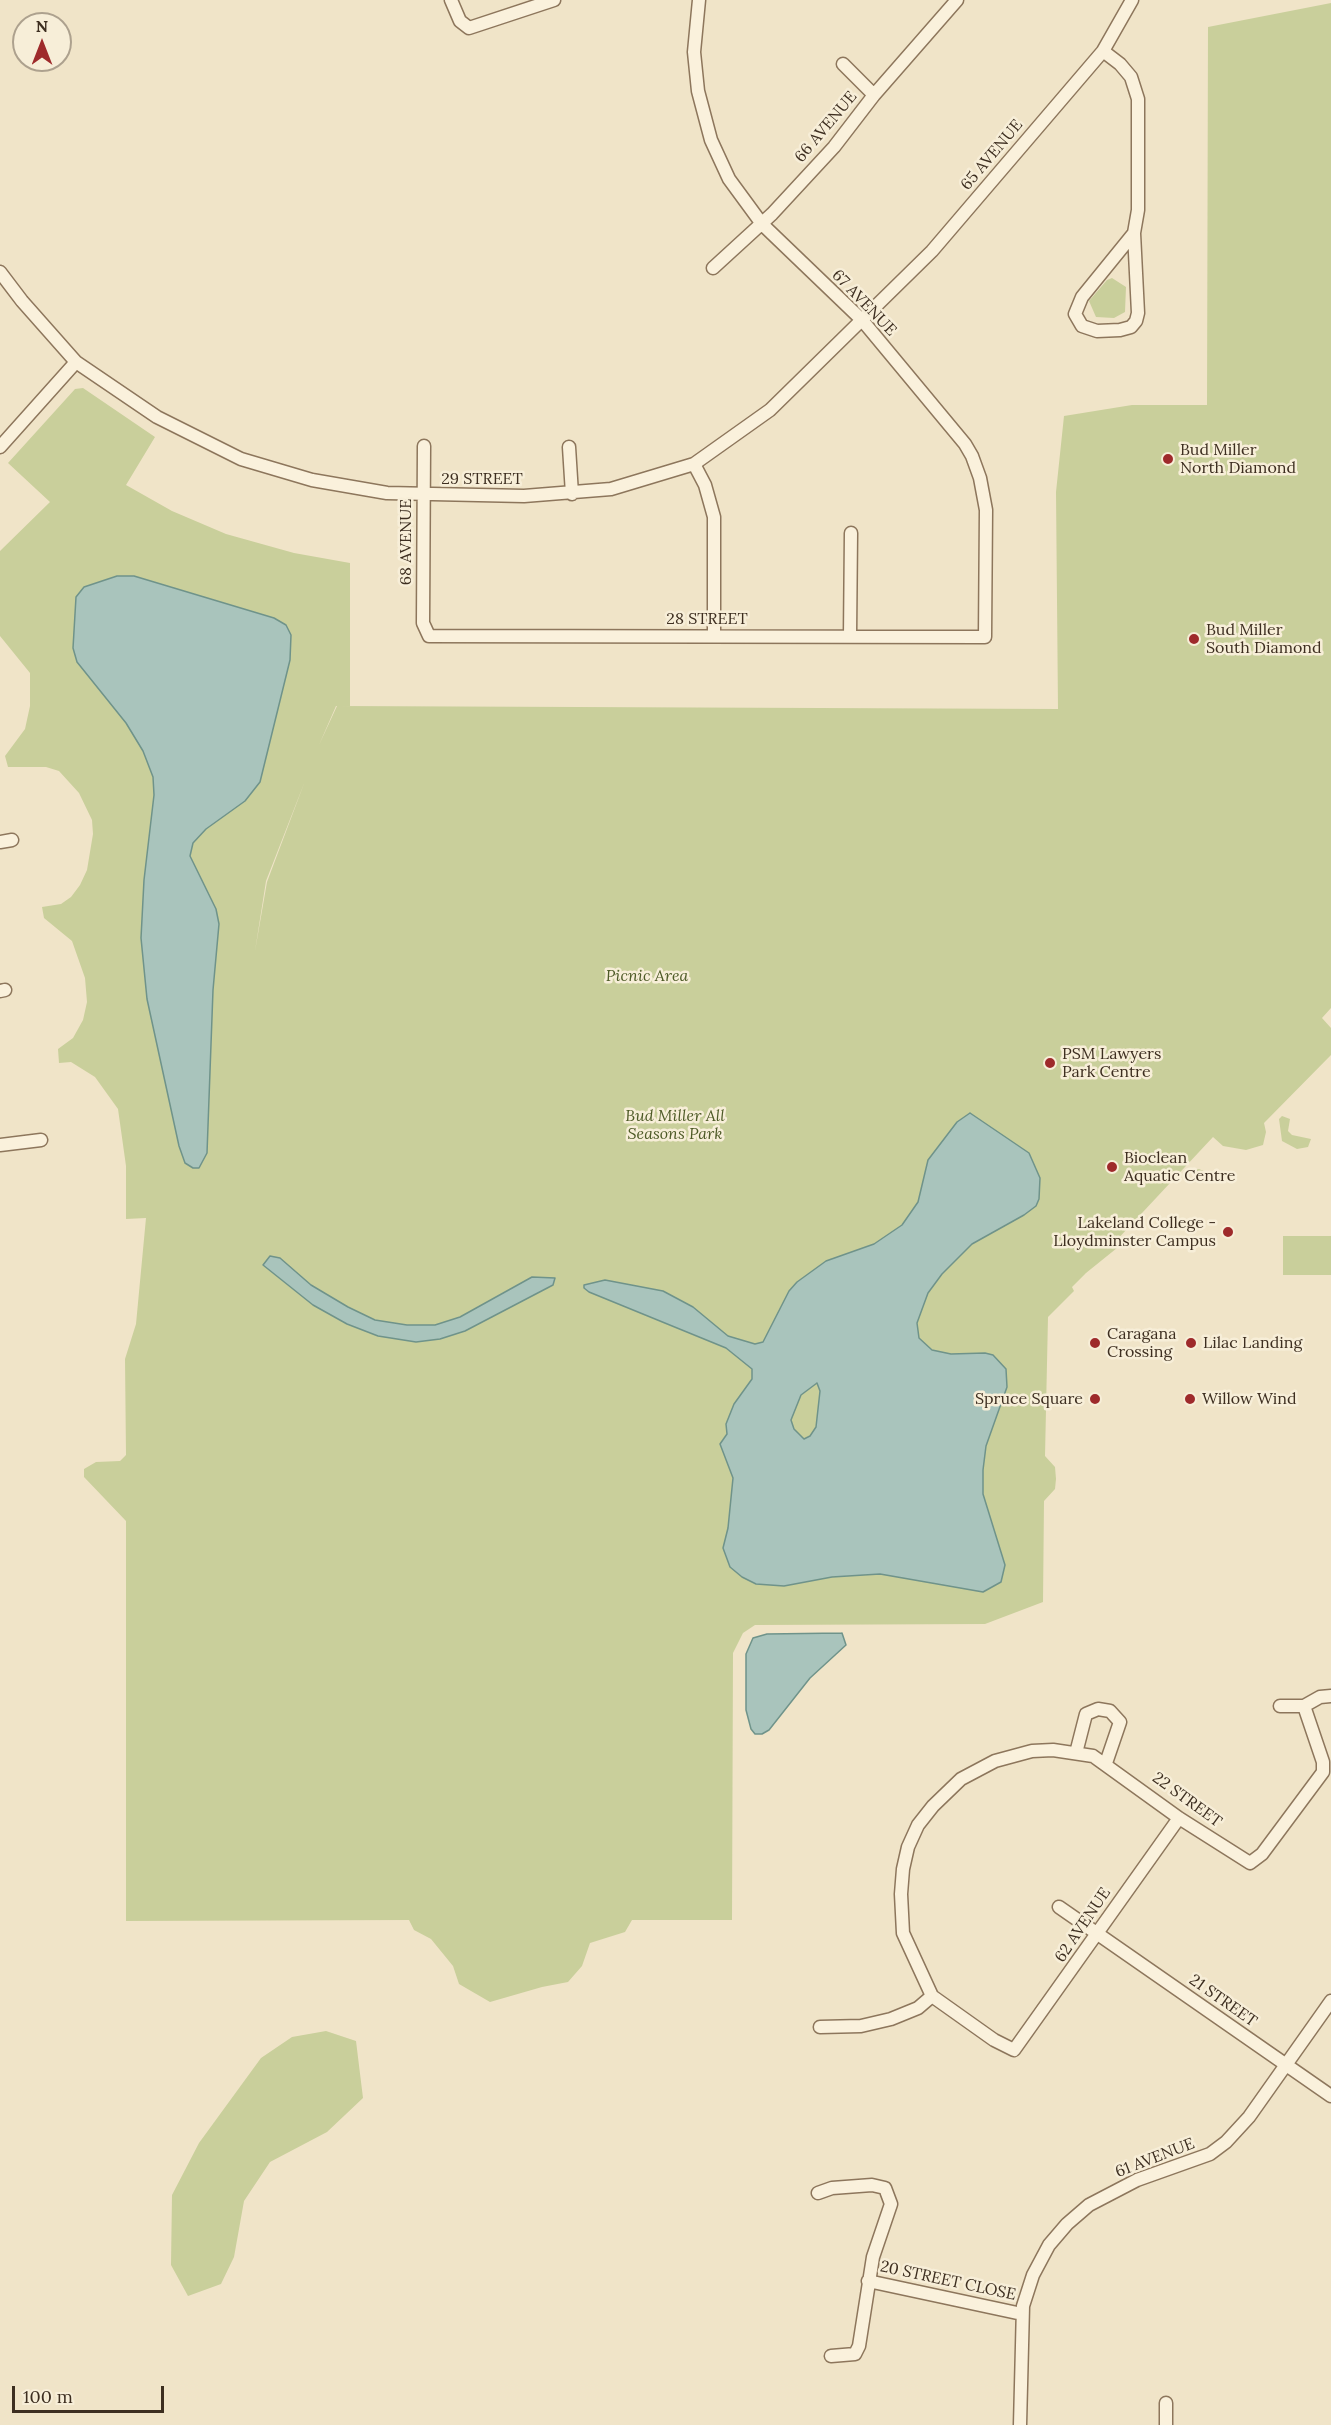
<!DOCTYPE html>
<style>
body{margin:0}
#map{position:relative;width:1331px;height:2425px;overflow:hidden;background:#f0e4c8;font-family:Lora,serif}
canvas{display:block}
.north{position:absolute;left:12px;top:12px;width:60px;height:60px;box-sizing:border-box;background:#f7eed8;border:2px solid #ada18e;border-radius:50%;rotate:0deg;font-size:16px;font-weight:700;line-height:24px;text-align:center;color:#3d2e20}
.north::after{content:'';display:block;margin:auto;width:21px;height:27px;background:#9e2a2b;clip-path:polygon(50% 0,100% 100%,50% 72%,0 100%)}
.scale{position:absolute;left:12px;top:2386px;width:152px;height:27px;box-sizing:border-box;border:3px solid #3d2e20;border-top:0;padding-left:8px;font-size:18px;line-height:21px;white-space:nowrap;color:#3d2e20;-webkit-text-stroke:4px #f7eed8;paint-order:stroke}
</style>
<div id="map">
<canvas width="1331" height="2425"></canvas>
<div class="north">N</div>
<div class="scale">100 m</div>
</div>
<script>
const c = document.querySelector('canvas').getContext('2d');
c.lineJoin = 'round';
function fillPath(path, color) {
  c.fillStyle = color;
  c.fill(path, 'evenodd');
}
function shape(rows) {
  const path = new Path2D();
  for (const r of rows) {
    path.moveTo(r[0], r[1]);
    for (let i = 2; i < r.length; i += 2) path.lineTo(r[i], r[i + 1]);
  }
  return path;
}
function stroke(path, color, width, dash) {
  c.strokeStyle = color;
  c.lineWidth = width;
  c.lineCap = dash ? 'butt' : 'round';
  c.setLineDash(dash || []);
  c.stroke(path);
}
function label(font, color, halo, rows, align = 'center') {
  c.font = font + ' Lora,serif';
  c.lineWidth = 5;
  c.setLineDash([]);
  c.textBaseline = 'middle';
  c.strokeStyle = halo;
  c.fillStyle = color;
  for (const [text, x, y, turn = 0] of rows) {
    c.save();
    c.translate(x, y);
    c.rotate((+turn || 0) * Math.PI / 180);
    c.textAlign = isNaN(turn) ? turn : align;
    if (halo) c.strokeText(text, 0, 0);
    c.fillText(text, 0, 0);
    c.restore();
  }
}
const green = shape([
 [1331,3,1331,1008,1322,1018,1331,1028,1331,1055,1264,1123,1266,1132,1263,1145,1246,1150,1223,1146,1213,1137,1114,1243,1117,1248,1086,1273,1072,1287,1074,1291,1048,1317,1045,1456,1055,1467,1056,1479,1055,1489,1044,1501,1043,1602,985,1624,755,1625,743,1633,733,1653,732,1920,632,1920,625,1932,590,1943,582,1966,568,1982,542,1987,490,2002,459,1984,453,1966,431,1939,414,1930,409,1920,126,1921,126,1521,84,1477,84,1469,96,1462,120,1461,126,1455,125,1359,136,1324,146,1218,126,1219,126,1166,118,1109,95,1077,71,1062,59,1063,58,1049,73,1038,83,1020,87,1002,85,978,72,941,44,918,42,907,61,904,71,897,80,885,87,870,93,834,92,820,79,793,59,771,46,767,8,767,5,756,25,729,30,706,30,673,0,636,0,551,50,502,8,463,75,389,83,388,155,437,126,485,172,511,226,534,294,553,350,563,350,706,336,706,319,745,337,706,1058,709,1056,492,1064,416,1132,405,1207,405,1208,27],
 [305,781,267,882,255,951,266,881],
 [1112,278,1126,287,1125,312,1114,318,1096,317,1089,301,1107,280],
 [1282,1116,1290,1119,1288,1131,1292,1135,1311,1139,1308,1147,1297,1149,1282,1141,1279,1119],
 [1199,1169,1208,1173,1217,1171,1217,1183,1196,1174,1195,1170],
 [1283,1236,1331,1236,1331,1275,1283,1275],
 [326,2031,356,2041,363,2098,327,2132,270,2162,244,2201,234,2257,221,2284,188,2296,171,2265,172,2195,199,2143,261,2058,292,2037]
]);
const water = shape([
 [117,576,134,576,274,618,286,625,291,635,290,660,260,782,245,801,206,829,193,843,190,856,216,909,219,924,213,990,207,1153,199,1168,193,1168,185,1163,179,1146,147,999,141,938,144,880,154,795,153,777,143,751,126,723,77,662,73,648,76,597,84,587,117,576],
 [970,1113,1029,1153,1040,1178,1039,1199,1036,1206,1024,1215,972,1244,942,1274,928,1293,917,1323,919,1338,932,1350,951,1354,985,1353,993,1355,1006,1369,1007,1387,986,1446,983,1470,983,1494,1005,1565,1001,1582,983,1592,880,1574,832,1577,784,1586,756,1584,742,1577,730,1567,723,1548,728,1528,733,1478,720,1444,727,1434,726,1424,734,1404,752,1379,752,1369,726,1348,589,1292,584,1288,584,1285,605,1280,663,1291,693,1307,728,1336,755,1344,763,1342,789,1291,797,1282,826,1261,874,1244,902,1225,918,1202,928,1160,957,1122,970,1113],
 [817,1383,820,1391,816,1427,810,1436,804,1439,794,1429,791,1420,801,1395,817,1383],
 [270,1256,280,1258,311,1285,348,1307,375,1320,407,1325,435,1325,460,1317,532,1277,555,1278,553,1285,465,1331,440,1339,416,1342,378,1336,347,1324,313,1305,263,1265,270,1256],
 [842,1633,846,1645,810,1678,769,1730,762,1734,755,1734,751,1729,746,1710,746,1654,753,1638,767,1634,842,1633]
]);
const minor = shape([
 [451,0,460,21,469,28,554,0],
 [1103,51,1120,64,1131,77,1138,99,1138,210,1134,233],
 [843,64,874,95],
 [1134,233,1138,313,1136,321,1131,327,1120,330,1097,331,1082,326,1075,314,1082,297,1134,233],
 [713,268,772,214,834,147,874,95,957,0],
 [0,272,22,301,76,362,157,417,241,459,312,480,387,493,524,496,611,489,694,464,770,410,932,251,1103,51,1132,0],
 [424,446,423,623,429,636,985,637,986,510,980,478,972,456,965,444,862,320,762,224,729,179,711,140,698,91,694,52,699,0],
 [0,447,76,362],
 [569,447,572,494],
 [694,464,705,485,714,517,714,636],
 [850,636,851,533],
 [0,842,12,840],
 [0,991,5,990],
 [0,1145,41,1140],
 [1280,1706,1304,1706,1320,1697,1331,1696],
 [1076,1753,1086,1714,1098,1709,1110,1711,1120,1722,1106,1763],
 [1179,1818,1014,2050,994,2040,932,1996,903,1933,901,1894,903,1869,908,1847,918,1825,933,1806,961,1779,995,1761,1032,1751,1053,1750,1093,1756,1179,1818,1250,1863,1262,1854,1323,1772,1323,1762,1304,1706],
 [1059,1907,1331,2096],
 [820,2027,861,2026,891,2019,918,2008,932,1996],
 [818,2193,832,2188,872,2185,885,2188,891,2204,873,2257,859,2346,855,2354,831,2356],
 [868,2281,1022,2314],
 [1020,2425,1023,2306,1033,2275,1049,2245,1067,2224,1089,2205,1137,2180,1210,2154,1226,2142,1249,2117,1331,2001],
 [1166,2425,1166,2403]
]);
const markers = [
 [1168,459,6,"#9e2a2b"],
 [1194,639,6,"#9e2a2b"],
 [1050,1063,6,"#9e2a2b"],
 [1112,1167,6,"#9e2a2b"],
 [1228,1232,6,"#9e2a2b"],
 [1095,1343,6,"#9e2a2b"],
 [1191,1343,6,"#9e2a2b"],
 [1095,1399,6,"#9e2a2b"],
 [1190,1399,6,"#9e2a2b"]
];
const streetNames = [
 ["66 AVENUE",826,127,-50],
 ["65 AVENUE",992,155,-50],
 ["67 AVENUE",864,303,46],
 ["29 STREET",482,479],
 ["68 AVENUE",406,542,-90],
 ["28 STREET",707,619],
 ["22 STREET",1187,1800,36],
 ["62 AVENUE",1083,1925,-56],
 ["21 STREET",1223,2001,35],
 ["61 AVENUE",1155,2158,-21],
 ["20 STREET CLOSE",948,2281,12]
];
const poiNames = [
 ["Bud Miller",1180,450],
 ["North Diamond",1180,468],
 ["Bud Miller",1206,630],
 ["South Diamond",1206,648],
 ["PSM Lawyers",1062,1054],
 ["Park Centre",1062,1072],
 ["Bioclean",1124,1158],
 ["Aquatic Centre",1124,1176],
 ["Lakeland College -",1216,1223,"right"],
 ["Lloydminster Campus",1216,1241,"right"],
 ["Caragana",1107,1334],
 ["Crossing",1107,1352],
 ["Lilac Landing",1203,1343],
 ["Spruce Square",1083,1399,"right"],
 ["Willow Wind",1202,1399]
];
const parkNames = [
 ["Picnic Area",647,976],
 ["Bud Miller All",675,1116],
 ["Seasons Park",675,1134]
];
fillPath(green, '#c9cf9b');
fillPath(water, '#a9c4bc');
stroke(water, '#6f938a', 1.5);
stroke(minor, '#8d765c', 15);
stroke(minor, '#faf1dc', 12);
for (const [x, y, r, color] of markers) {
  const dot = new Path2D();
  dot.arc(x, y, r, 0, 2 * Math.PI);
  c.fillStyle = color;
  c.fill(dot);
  stroke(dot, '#f7eed8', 2);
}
label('16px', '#3d2e20', '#f7eed8', streetNames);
label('16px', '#3d2e20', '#f7eed8', poiNames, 'left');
label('italic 16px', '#4d5a26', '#f7eed8', parkNames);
</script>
